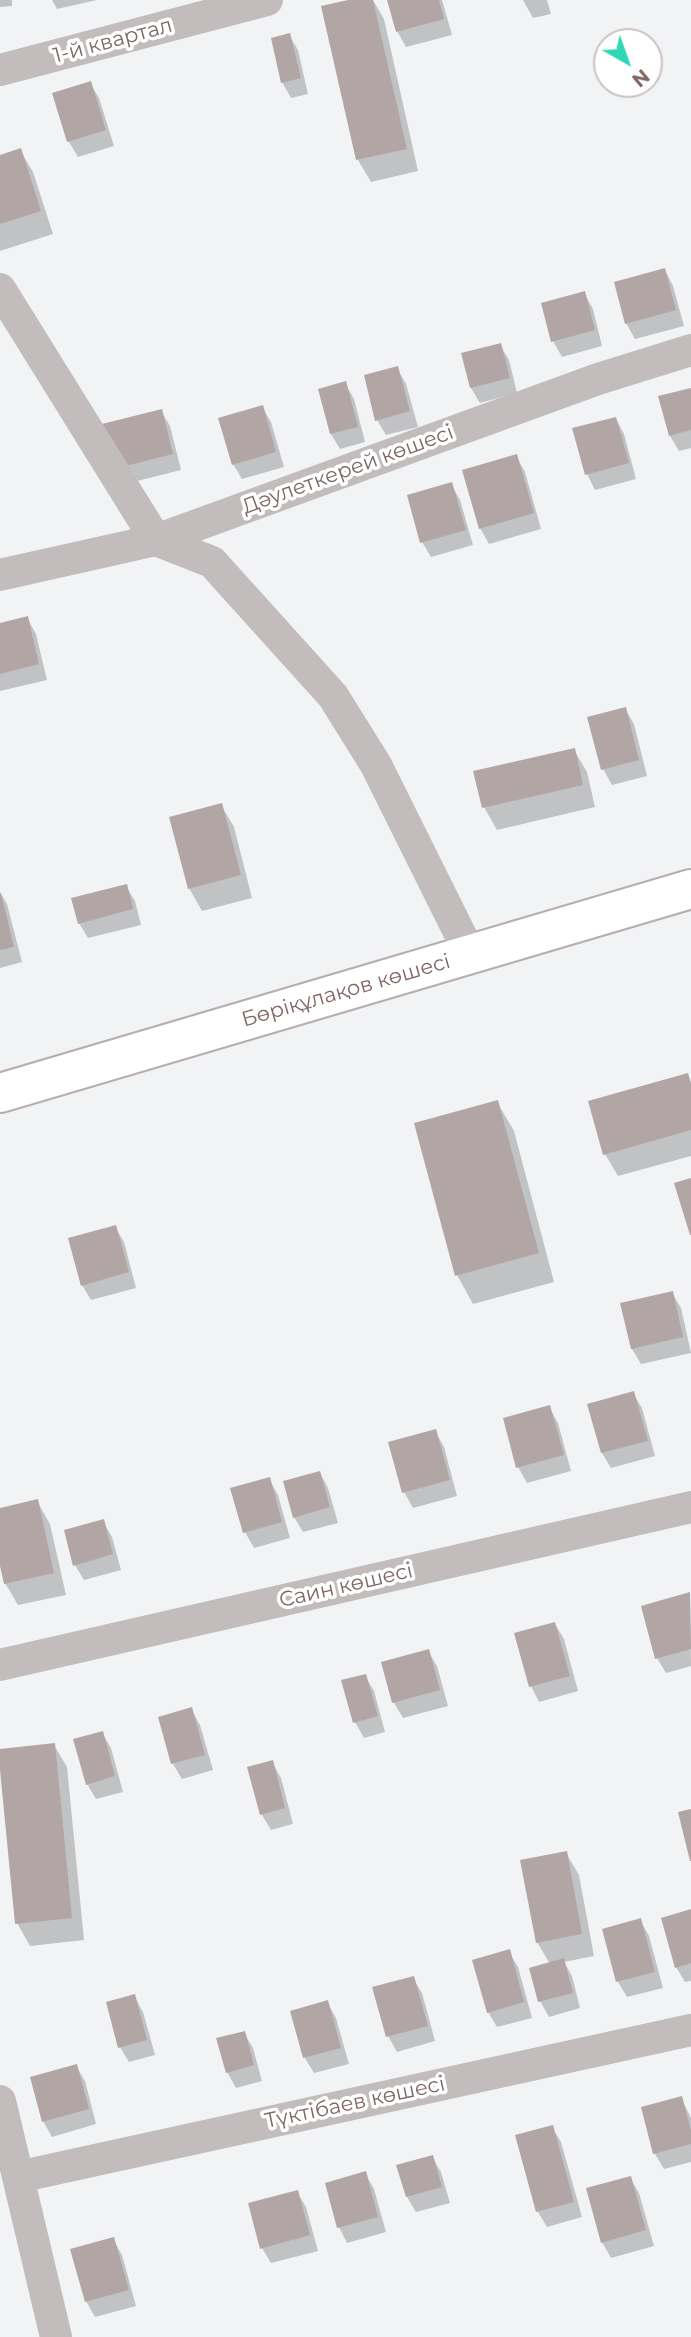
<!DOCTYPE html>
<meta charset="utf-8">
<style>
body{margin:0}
#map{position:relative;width:691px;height:2337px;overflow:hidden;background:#f1f3f5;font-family:Montserrat,sans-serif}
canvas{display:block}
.north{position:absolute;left:593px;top:28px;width:70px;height:70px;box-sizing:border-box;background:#fff;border:2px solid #cdc2c2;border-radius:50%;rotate:140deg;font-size:19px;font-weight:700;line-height:28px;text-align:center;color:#816666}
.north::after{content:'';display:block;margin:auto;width:24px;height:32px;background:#2fd7b7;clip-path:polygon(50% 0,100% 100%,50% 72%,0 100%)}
</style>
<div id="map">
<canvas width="691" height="2337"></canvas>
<div class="north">N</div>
</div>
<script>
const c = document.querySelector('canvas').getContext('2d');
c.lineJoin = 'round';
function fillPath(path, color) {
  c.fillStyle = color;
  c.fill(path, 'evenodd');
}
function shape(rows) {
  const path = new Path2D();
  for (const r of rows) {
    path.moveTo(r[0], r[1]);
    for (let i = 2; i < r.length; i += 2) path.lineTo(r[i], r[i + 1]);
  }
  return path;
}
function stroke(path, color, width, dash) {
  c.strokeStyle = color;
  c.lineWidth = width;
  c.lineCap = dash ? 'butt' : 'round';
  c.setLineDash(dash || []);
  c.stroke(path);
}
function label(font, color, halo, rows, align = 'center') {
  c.font = font + ' Montserrat,sans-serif';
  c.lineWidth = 7;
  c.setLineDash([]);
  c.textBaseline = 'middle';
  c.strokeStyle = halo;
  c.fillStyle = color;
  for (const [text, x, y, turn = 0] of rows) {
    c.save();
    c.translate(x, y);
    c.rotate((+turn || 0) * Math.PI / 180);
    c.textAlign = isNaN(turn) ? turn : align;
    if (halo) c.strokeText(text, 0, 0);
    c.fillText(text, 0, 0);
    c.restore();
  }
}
const shadow = shape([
 [0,0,12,0,12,6,0,7],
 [52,0,97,0,57,9],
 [355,0,373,0,384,19,418,171,371,182,358,160],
 [389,0,442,0,452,35,406,47,397,31],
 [523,0,547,0,551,14,533,18],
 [289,35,298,50,308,94,291,98,282,82],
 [90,83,99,98,114,146,78,157,69,142,54,94],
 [20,150,33,172,53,234,0,251,0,157],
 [665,270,673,286,684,326,635,339,626,323],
 [584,293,593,309,602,346,562,357,553,341],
 [500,345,509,360,517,393,480,403,471,388,463,354],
 [397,368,406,384,418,427,386,435,377,420],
 [345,383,354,399,365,442,340,449,331,434,320,390],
 [691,389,691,448,679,451,670,436,660,398],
 [262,407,271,422,284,467,242,479,233,464],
 [161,411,170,426,181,470,125,484,116,469],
 [616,419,624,434,636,479,595,490,587,474],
 [516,456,525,472,541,529,489,544,480,528],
 [451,484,460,500,473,545,431,557,422,542],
 [27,618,36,634,47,680,0,691,0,625],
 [625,709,634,724,647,776,612,785,603,769],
 [574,750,587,772,595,807,497,830,484,807],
 [221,805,234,827,252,898,202,911,189,888],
 [126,886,135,901,141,925,88,938,79,923],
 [0,892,7,904,22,962,0,968],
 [687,1075,691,1082,691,1156,618,1176,605,1154],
 [497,1102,514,1131,554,1282,473,1304,457,1275],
 [115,1227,124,1242,136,1288,91,1300,82,1285],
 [672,1293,681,1308,691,1353,641,1364,632,1349,622,1304],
 [633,1393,642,1408,655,1456,611,1468,602,1453,589,1405],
 [549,1407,558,1423,571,1471,527,1483,518,1467],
 [435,1431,444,1447,457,1496,413,1508,404,1492],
 [320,1473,328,1488,338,1523,303,1532,294,1517],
 [269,1479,278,1495,290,1538,254,1548,245,1532],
 [37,1501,50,1524,66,1595,18,1605,5,1583,0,1558,0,1509],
 [103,1521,112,1537,121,1570,84,1580,75,1565],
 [690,1594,691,1666,666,1673,657,1658],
 [555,1624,564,1639,578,1691,539,1702,531,1686],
 [428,1651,437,1666,448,1706,403,1718,394,1703,383,1663],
 [365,1676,374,1691,385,1732,364,1738,355,1722],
 [191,1709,200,1725,213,1770,182,1779,173,1764,160,1718],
 [102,1733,111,1748,123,1792,96,1799,87,1784],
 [54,1745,67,1767,84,1940,30,1946,17,1923,0,1751],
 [272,1762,281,1778,293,1824,271,1830,262,1815,249,1768],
 [566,1853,579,1875,594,1956,564,1962,572,1976,580,2008,549,2017,540,2001,550,1964,537,1942],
 [691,1911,691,1981,685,1982,676,1967],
 [640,1920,649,1936,663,1988,627,1997,618,1982,604,1930],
 [509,1952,518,1967,532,2018,497,2027,488,2012],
 [413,1978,422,1993,435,2041,397,2052,388,2036],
 [134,1996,143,2012,155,2055,129,2062,120,2047],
 [327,2002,336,2018,349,2064,314,2073,305,2058,292,2012],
 [244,2033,253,2048,262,2081,236,2088,227,2072],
 [76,2066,85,2081,96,2124,52,2137,43,2121],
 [681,2098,691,2118,691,2162,664,2169,655,2154,643,2109],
 [552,2127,561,2142,582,2217,547,2227,538,2212,517,2136],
 [432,2157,441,2172,450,2203,416,2212,407,2197],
 [365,2173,374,2189,386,2232,347,2243,339,2227],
 [630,2178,639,2193,654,2246,611,2258,602,2242],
 [297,2192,306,2207,318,2251,271,2263,262,2248],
 [113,2239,122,2255,136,2306,95,2317,86,2301]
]);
const building = shape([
 [348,0,373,0,407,149,356,160,321,6],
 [387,0,439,0,444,19,396,32],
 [290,33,301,78,281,83,271,38],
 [91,81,106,130,67,142,52,93],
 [21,148,41,211,0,224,0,155],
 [665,268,676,310,625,324,614,282],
 [585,291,595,330,551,342,541,303],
 [501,343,510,378,470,388,461,353],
 [398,366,410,411,375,421,364,375],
 [346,381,358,427,330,434,318,389],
 [691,388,691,430,669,436,658,396],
 [263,405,276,452,232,465,218,418],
 [162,409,173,454,114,469,102,424],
 [616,417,629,463,585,475,572,428],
 [517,454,534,513,479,529,462,470],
 [452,482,466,530,420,543,407,495],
 [28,616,39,664,0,674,0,623],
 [626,707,639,760,601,770,587,717],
 [575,748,583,785,482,808,473,771],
 [222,803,241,875,188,889,169,817],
 [127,884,133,909,78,924,71,898],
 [1,893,14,947,0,950,0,894],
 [688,1073,691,1084,691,1130,603,1155,588,1101],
 [498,1100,539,1253,455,1276,414,1123],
 [691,1178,691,1235,690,1235,674,1183],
 [116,1225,129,1272,81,1286,68,1238],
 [673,1291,683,1337,631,1349,620,1303],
 [634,1391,648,1441,601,1453,587,1404],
 [550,1405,564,1455,516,1468,503,1418],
 [436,1429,450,1480,402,1493,388,1442],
 [320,1471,330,1507,293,1518,283,1481],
 [270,1477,282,1522,243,1533,230,1488],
 [38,1499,54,1573,4,1584,0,1566,0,1508],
 [104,1519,113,1554,73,1566,64,1530],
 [690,1592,691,1649,655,1659,641,1606],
 [555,1622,570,1676,529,1687,514,1633],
 [429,1649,440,1690,392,1703,381,1662],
 [366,1674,378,1716,353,1723,341,1680],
 [192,1707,205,1755,171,1764,158,1717],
 [103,1731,115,1776,86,1785,73,1739],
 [55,1743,72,1918,15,1924,0,1770,0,1749],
 [273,1760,285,1808,260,1815,247,1767],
 [691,1809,691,1861,690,1861,678,1812],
 [567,1851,582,1934,536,1943,520,1860],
 [691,1909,691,1963,675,1968,661,1918],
 [641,1918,655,1972,616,1982,602,1929],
 [510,1949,524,2002,487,2013,472,1960],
 [564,1958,573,1993,538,2002,529,1968],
 [414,1976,428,2026,386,2037,372,1987],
 [135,1994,147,2040,118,2048,106,2002],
 [328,2000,341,2048,303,2058,290,2011],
 [245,2031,254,2065,226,2073,216,2038],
 [77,2064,89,2109,42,2122,30,2077],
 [682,2096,691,2131,691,2144,653,2154,641,2107],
 [553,2125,574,2202,536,2212,515,2135],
 [433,2155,442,2187,406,2197,396,2165],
 [366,2171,378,2217,337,2228,325,2183],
 [631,2176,646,2230,601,2243,586,2188],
 [298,2190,310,2235,260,2249,248,2203],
 [114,2237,129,2290,85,2302,70,2249]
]);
const street = shape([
 [0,70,267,0],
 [0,289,156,540,212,562,333,696,376,765,470,954],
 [0,575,156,540,598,379,691,350],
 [0,1665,691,1507],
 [0,2101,56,2337],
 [18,2177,691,2030]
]);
const secondary = shape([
 [0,1093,691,889]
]);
const streetNames = [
 ["1-й квартал",113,41,-15],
 ["Дәулеткерей көшесі",348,470,-20],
 ["Бөріқұлақов көшесі",346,991,-16],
 ["Саин көшесі",346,1586,-13],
 ["Түктібаев көшесі",355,2103,-12]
];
fillPath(shadow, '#0003');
fillPath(building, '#b2a5a6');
stroke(secondary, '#b8aeae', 42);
stroke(street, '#c3bcbc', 32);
stroke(secondary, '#fff', 38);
label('21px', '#816666', '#fff', streetNames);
</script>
